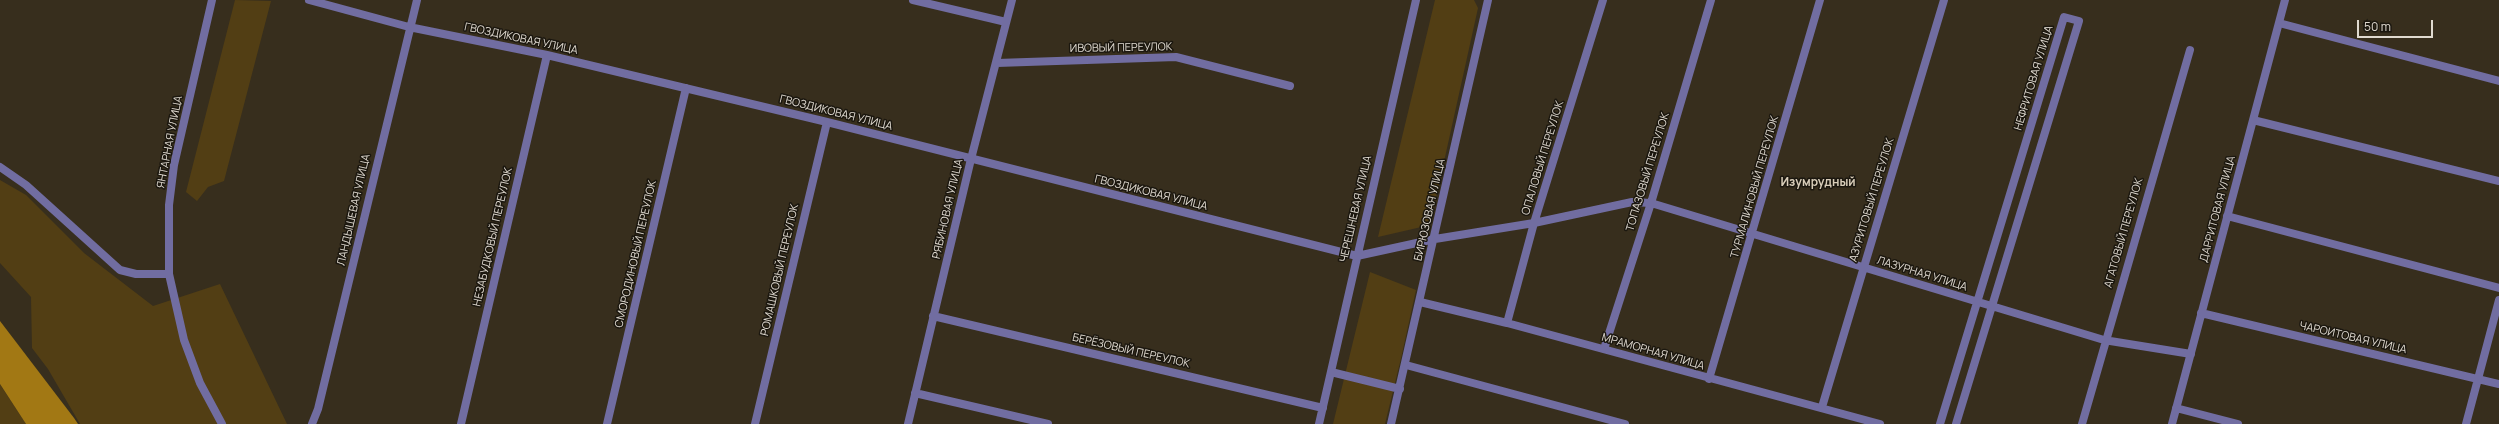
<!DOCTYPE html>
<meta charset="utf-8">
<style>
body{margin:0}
#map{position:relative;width:2499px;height:424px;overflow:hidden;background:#372e1d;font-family:Manrope,sans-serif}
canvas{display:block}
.scale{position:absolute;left:2357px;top:20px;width:76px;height:18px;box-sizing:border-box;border:2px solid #e0dad0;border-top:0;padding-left:5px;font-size:12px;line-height:14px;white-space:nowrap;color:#e0dad0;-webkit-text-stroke:3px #1b170f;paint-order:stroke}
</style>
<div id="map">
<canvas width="2499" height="424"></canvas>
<div class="scale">50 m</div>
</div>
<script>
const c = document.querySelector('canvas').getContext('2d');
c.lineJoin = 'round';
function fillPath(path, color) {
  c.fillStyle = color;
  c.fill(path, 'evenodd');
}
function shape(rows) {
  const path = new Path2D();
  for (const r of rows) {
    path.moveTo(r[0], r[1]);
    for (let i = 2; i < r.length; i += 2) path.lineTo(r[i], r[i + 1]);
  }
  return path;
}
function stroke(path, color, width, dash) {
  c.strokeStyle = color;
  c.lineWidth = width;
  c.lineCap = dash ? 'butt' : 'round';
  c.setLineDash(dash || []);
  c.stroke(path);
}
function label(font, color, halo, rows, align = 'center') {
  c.font = font + ' Manrope,sans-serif';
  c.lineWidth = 3;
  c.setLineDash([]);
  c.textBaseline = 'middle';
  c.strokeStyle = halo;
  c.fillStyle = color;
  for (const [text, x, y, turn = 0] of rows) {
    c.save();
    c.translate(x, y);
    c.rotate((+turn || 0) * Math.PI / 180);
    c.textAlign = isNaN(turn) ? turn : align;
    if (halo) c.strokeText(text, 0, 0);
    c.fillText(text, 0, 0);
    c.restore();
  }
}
const green = shape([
 [235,0,271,1,224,181,208,187,197,201,186,192],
 [1435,0,1474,0,1478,8,1430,225,1378,237],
 [0,180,26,195,84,253,153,306,220,284,287,424,80,424,48,369,32,348,31,297,0,263],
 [1370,272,1416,290,1402,354,1385,424,1333,424],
 [0,384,1,386,26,424,0,424]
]);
const water = shape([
 [0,321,74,418,78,424,26,424,0,384]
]);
const minor = shape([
 [309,0,409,27,547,55,827,122,1357,256,1435,239,1534,223,1632,202,1651,203,2104,340,2191,354],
 [913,0,1006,22],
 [2279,23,2499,81],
 [997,63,1176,57,1290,86],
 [2253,120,2499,181],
 [0,167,26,185,120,270,136,274,169,274],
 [2227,216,2499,288],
 [1420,302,1507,323,1880,424],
 [2201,313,2499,384],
 [933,316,1323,408],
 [1507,323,1534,223,1603,0],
 [1604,349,1651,203,1711,0],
 [1406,365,1625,424],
 [1331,372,1400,389],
 [1709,379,1820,0],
 [915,393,1048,424],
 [1822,407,1944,0],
 [2176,408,2238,424],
 [312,424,318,409,417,0],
 [461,424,547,55],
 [607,424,686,88],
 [755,424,827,122],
 [908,424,971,159,1012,0],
 [1319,424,1416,0],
 [1391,424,1488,0],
 [1940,424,2064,17,2079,21,1956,424],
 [2082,424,2190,50],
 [2172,424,2285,0],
 [2466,424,2499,300]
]);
const tertiary = shape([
 [212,0,174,165,169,205,169,274,184,340,200,383,222,424]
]);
const streetNames = [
 ["ГВОЗДИКОВАЯ УЛИЦА",521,39,12],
 ["ИВОВЫЙ ПЕРЕУЛОК",1121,48,-1],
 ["НЕФРИТОВАЯ УЛИЦА",2034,78,-73],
 ["ГВОЗДИКОВАЯ УЛИЦА",836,113,14],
 ["ЯНТАРНАЯ УЛИЦА",170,142,-79],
 ["ОПАЛОВЫЙ ПЕРЕУЛОК",1543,158,-73],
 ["ТОПАЗОВЫЙ ПЕРЕУЛОК",1648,172,-73],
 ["ТУРМАЛИНОВЫЙ ПЕРЕУЛОК",1755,187,-74],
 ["ГВОЗДИКОВАЯ УЛИЦА",1151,193,14],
 ["АЗУРИТОВЫЙ ПЕРЕУЛОК",1872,200,-73],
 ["РЯБИНОВАЯ УЛИЦА",948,209,-77],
 ["ЧЕРЕШНЕВАЯ УЛИЦА",1356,209,-77],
 ["ДАРРИТОВАЯ УЛИЦА",2218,209,-75],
 ["ЛАНДЫШЕВАЯ УЛИЦА",354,210,-77],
 ["БИРЮЗОВАЯ УЛИЦА",1430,210,-77],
 ["АГАТОВЫЙ ПЕРЕУЛОК",2124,233,-74],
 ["НЕЗАБУДКОВЫЙ ПЕРЕУЛОК",493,237,-77],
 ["СМОРОДИНОВЫЙ ПЕРЕУЛОК",636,254,-77],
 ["РОМАШКОВЫЙ ПЕРЕУЛОК",780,270,-77],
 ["ЛАЗУРНАЯ УЛИЦА",1922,274,17],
 ["ЧАРОИТОВАЯ УЛИЦА",2353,338,13],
 ["БЕРЁЗОВЫЙ ПЕРЕУЛОК",1131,351,13],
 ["МРАМОРНАЯ УЛИЦА",1653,352,16]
];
const neighbourhoodNames = [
 ["Изумрудный",1818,183]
];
fillPath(green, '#523e14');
fillPath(water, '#a27814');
stroke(minor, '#716da1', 8);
stroke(tertiary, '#716da1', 8);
label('11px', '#e0dad0', '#1b170f', streetNames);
label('bold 12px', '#d8cdb9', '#1b170f', neighbourhoodNames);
</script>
